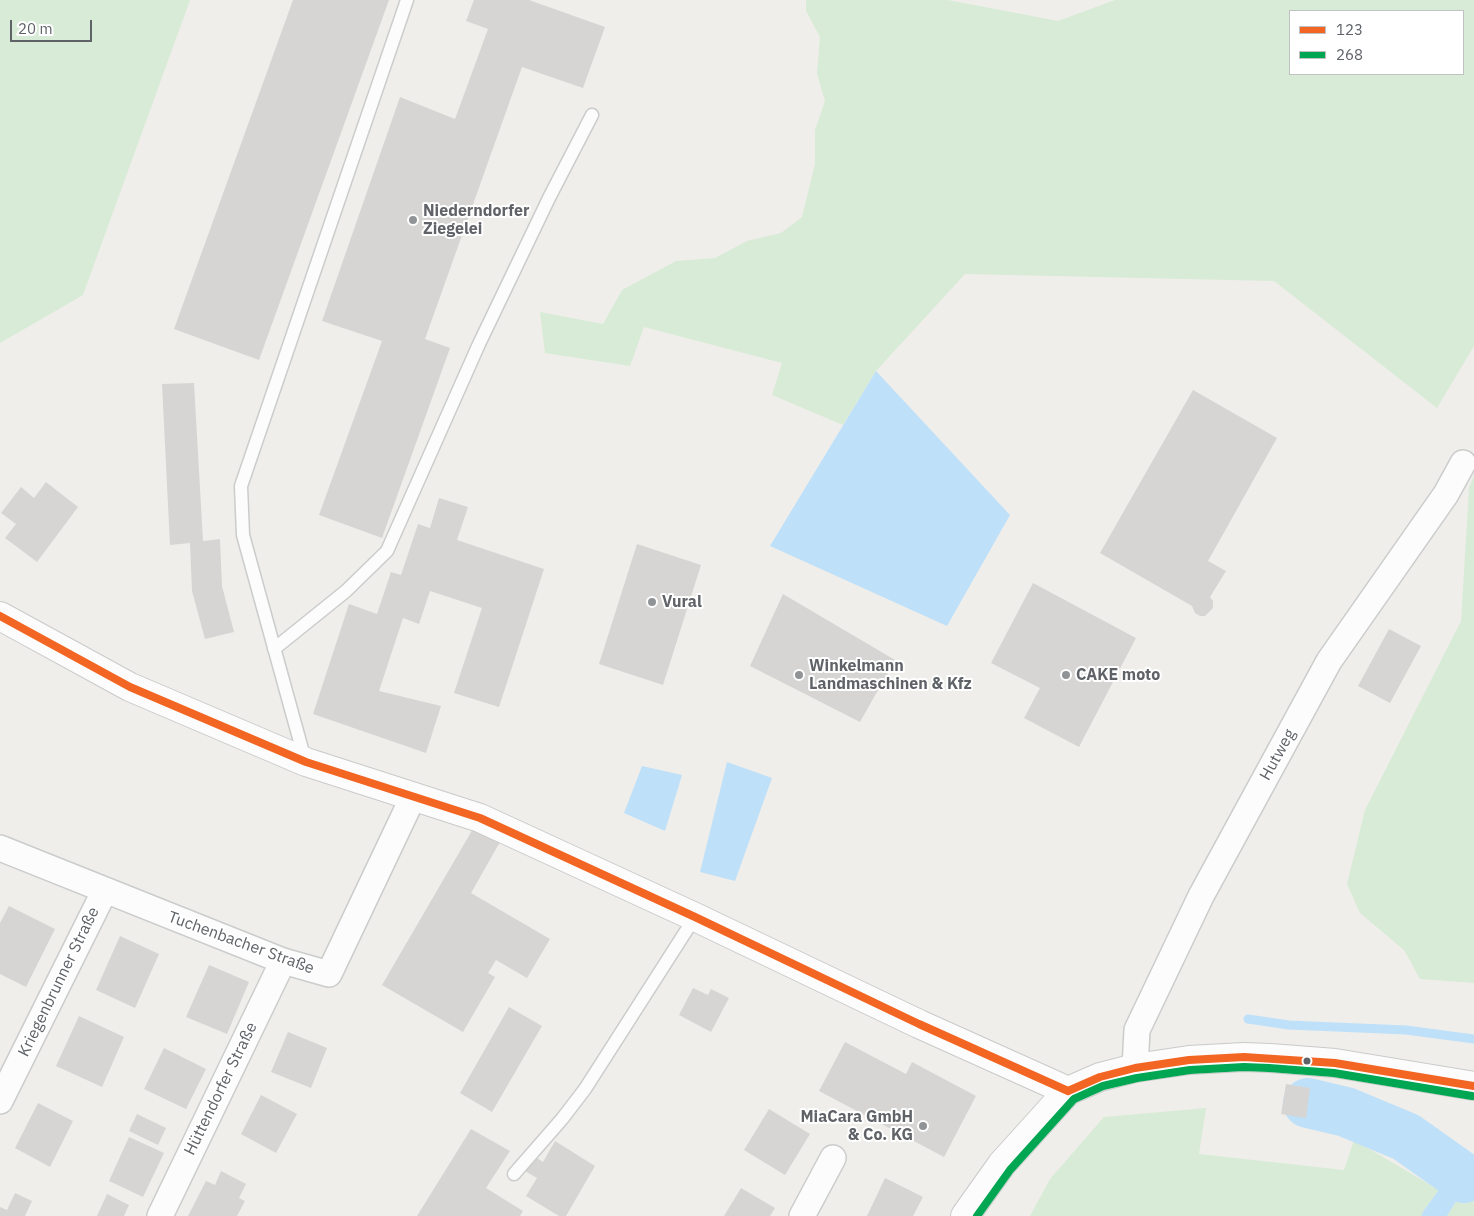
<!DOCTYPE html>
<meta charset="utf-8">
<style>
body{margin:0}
#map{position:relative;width:1474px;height:1216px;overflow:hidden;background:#efeeea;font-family:"IBM Plex Sans",sans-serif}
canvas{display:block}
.legend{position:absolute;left:1289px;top:10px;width:175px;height:65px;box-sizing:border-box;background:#fff;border:1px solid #bfc1c3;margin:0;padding:6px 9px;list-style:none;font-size:15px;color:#5f6368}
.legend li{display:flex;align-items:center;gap:10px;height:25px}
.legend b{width:25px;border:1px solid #bfc1c3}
.scale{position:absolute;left:10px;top:20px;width:82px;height:22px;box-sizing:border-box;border:2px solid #5f6368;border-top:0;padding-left:6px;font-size:15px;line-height:18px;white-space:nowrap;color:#5f6368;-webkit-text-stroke:4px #fff;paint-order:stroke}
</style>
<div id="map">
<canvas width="1474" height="1216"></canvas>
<ul class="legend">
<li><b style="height:6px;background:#f26522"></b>123</li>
<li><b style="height:6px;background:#00a651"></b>268</li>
</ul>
<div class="scale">20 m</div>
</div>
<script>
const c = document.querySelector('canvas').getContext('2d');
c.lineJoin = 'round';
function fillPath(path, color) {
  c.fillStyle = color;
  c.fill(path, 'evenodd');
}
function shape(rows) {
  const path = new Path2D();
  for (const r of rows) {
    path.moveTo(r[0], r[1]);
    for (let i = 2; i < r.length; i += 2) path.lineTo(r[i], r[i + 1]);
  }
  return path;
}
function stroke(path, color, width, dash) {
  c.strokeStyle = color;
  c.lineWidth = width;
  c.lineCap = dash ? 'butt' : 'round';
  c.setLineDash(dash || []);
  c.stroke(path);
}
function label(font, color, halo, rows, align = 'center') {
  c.font = font + ' "IBM Plex Sans",sans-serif';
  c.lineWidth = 4;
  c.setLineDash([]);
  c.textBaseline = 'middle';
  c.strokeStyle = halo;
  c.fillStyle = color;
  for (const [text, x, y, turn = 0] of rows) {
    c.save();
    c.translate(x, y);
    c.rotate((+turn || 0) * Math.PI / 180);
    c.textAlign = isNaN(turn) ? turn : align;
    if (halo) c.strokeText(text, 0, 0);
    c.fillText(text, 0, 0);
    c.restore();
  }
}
const green = shape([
 [0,0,190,0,83,295,0,343],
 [806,0,948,0,1058,21,1115,0,1474,0,1474,346,1437,408,1274,281,965,274,876,371,843,425,772,395,782,363,644,327,630,366,545,353,540,312,603,324,622,290,676,261,715,258,747,241,781,233,802,217,815,164,815,130,825,101,817,74,820,37,806,11],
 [1290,11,1463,11,1463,74,1290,74],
 [1474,476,1474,983,1420,979,1404,950,1360,913,1347,884,1365,810,1461,621,1469,488],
 [1206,1108,1199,1154,1344,1170,1354,1140,1439,1190,1424,1210,1421,1216,1030,1216,1050,1179,1104,1117],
 [1474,1185,1474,1216,1447,1216,1457,1200]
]);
const water = shape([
 [876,371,1010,515,947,626,770,546],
 [727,762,772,778,735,881,700,872],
 [642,766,682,775,665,831,624,813],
 [1474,1155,1474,1185,1457,1200,1447,1216,1421,1216,1424,1210,1439,1190]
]);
const stream = shape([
 [1248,1019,1289,1025,1406,1030,1474,1039]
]);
const river = shape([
 [1308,1103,1346,1112,1406,1137,1464,1178]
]);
const building = shape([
 [293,0,389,0,259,360,174,329],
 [474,0,529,0,605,27,583,88,522,67,425,339,450,348,382,538,319,515,382,341,322,321,400,97,455,119,488,29,466,21],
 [194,383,203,541,220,539,222,586,234,632,205,639,192,591,190,543,170,545,162,384],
 [1193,390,1277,438,1208,561,1226,571,1210,597,1213,601,1213,608,1205,616,1200,616,1195,613,1192,606,1100,553],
 [46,482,78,507,37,562,5,538,16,524,1,513,21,487,34,498],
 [439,498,468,507,457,540,544,569,499,707,454,693,482,608,430,591,419,624,403,618,379,691,441,706,426,753,313,714,349,604,377,614,391,572,401,575,418,524,430,528],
 [637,544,701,565,663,685,599,664],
 [1033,583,1136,638,1079,747,1024,718,1040,688,991,663],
 [783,594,895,660,860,722,750,666],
 [1389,629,1421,646,1390,703,1358,686],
 [474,827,500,842,471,893,550,939,527,978,496,960,488,973,495,977,463,1032,382,985],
 [9,906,55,929,26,987,0,974,0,923],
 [120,936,159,954,135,1008,96,990],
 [209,965,249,982,227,1034,186,1017],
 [693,988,708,995,711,989,729,998,711,1032,679,1015],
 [509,1007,542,1026,492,1112,460,1093],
 [79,1016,124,1037,102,1087,56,1066],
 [288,1032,327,1048,311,1088,271,1072],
 [845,1042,906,1074,912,1062,976,1096,944,1157,819,1091],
 [164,1048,206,1069,186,1109,144,1089],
 [1286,1084,1310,1088,1306,1118,1281,1114],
 [261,1095,297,1114,276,1153,241,1134],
 [38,1103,73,1121,50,1167,15,1148],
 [769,1109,810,1134,785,1175,744,1150],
 [137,1114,166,1128,158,1145,129,1131],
 [471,1129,510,1151,486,1188,523,1211,520,1216,417,1216],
 [129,1137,164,1153,143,1197,109,1181],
 [555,1141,595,1166,566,1216,559,1216,526,1196,537,1178,525,1171,534,1156,543,1162],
 [221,1171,246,1184,239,1198,245,1201,237,1216,188,1216,206,1181,215,1185],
 [885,1178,923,1197,913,1216,867,1216],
 [741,1188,775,1208,770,1216,724,1216],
 [15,1193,32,1201,25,1216,0,1216,0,1207,7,1210],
 [107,1194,129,1205,124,1216,97,1216]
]);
const lane = shape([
 [274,649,346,591,387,551,479,344,550,196,592,115],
 [305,760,243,535,241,486,407,0],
 [514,1174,562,1119,585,1089,695,917]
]);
const street = shape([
 [0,848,283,961,329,974,413,797],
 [1135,1068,1137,1030,1201,896,1329,661,1446,494,1463,463],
 [0,1101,105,890],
 [160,1216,283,961],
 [802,1216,833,1158]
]);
const secondary = shape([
 [0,616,130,687,306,762,480,818,695,917,919,1024,1068,1091],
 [965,1216,1002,1164,1068,1091,1100,1077,1135,1068,1189,1060,1244,1057,1270,1058,1335,1063,1474,1086]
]);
const bus1 = shape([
 [0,616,130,687,306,762,480,818,695,917,919,1024,1068,1091],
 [1068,1091,1100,1077,1135,1068,1189,1060,1244,1057,1335,1063,1474,1086]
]);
const bus2 = shape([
 [977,1216,1010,1170,1074,1099,1103,1086,1137,1078,1190,1070,1244,1067,1269,1068,1334,1073,1472,1096]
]);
const markers = [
 [413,220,5,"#919496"],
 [652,602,5,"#919496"],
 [799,675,5,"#919496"],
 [1066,675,5,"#919496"],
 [1307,1061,4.5,"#5f6368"],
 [923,1126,5,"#919496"]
];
const poiNames = [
 ["Niederndorfer",423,211],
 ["Ziegelei",423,229],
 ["Vural",662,602],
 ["Winkelmann",809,666],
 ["Landmaschinen & Kfz",809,684],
 ["CAKE moto",1076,675],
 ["MiaCara GmbH",913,1117,"right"],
 ["& Co. KG",913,1135,"right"]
];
const streetNames = [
 ["Hutweg",1278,755,-61],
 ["Tuchenbacher Straße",241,943,20],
 ["Kriegenbrunner Straße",59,982,-64],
 ["Hüttendorfer Straße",221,1089,-64]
];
fillPath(green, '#d8ebd6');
fillPath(water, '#bfe0f9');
stroke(stream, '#bfe0f9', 9);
stroke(river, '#bfe0f9', 50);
fillPath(building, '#d6d5d3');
stroke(lane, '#cbcccc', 15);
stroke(street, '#cbcccc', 28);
stroke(secondary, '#cacacb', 30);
stroke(lane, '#fdfcfc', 12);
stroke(street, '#fdfcfc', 25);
stroke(secondary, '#fdfcfc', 28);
stroke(bus1, '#f26522', 8);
stroke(bus2, '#00a651', 8);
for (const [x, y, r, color] of markers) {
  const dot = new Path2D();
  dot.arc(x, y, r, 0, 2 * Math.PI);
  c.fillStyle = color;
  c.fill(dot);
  stroke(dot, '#fff', 2);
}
label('bold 16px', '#5f6368', '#fff', poiNames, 'left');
label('16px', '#5f6368', '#fff', streetNames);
</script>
